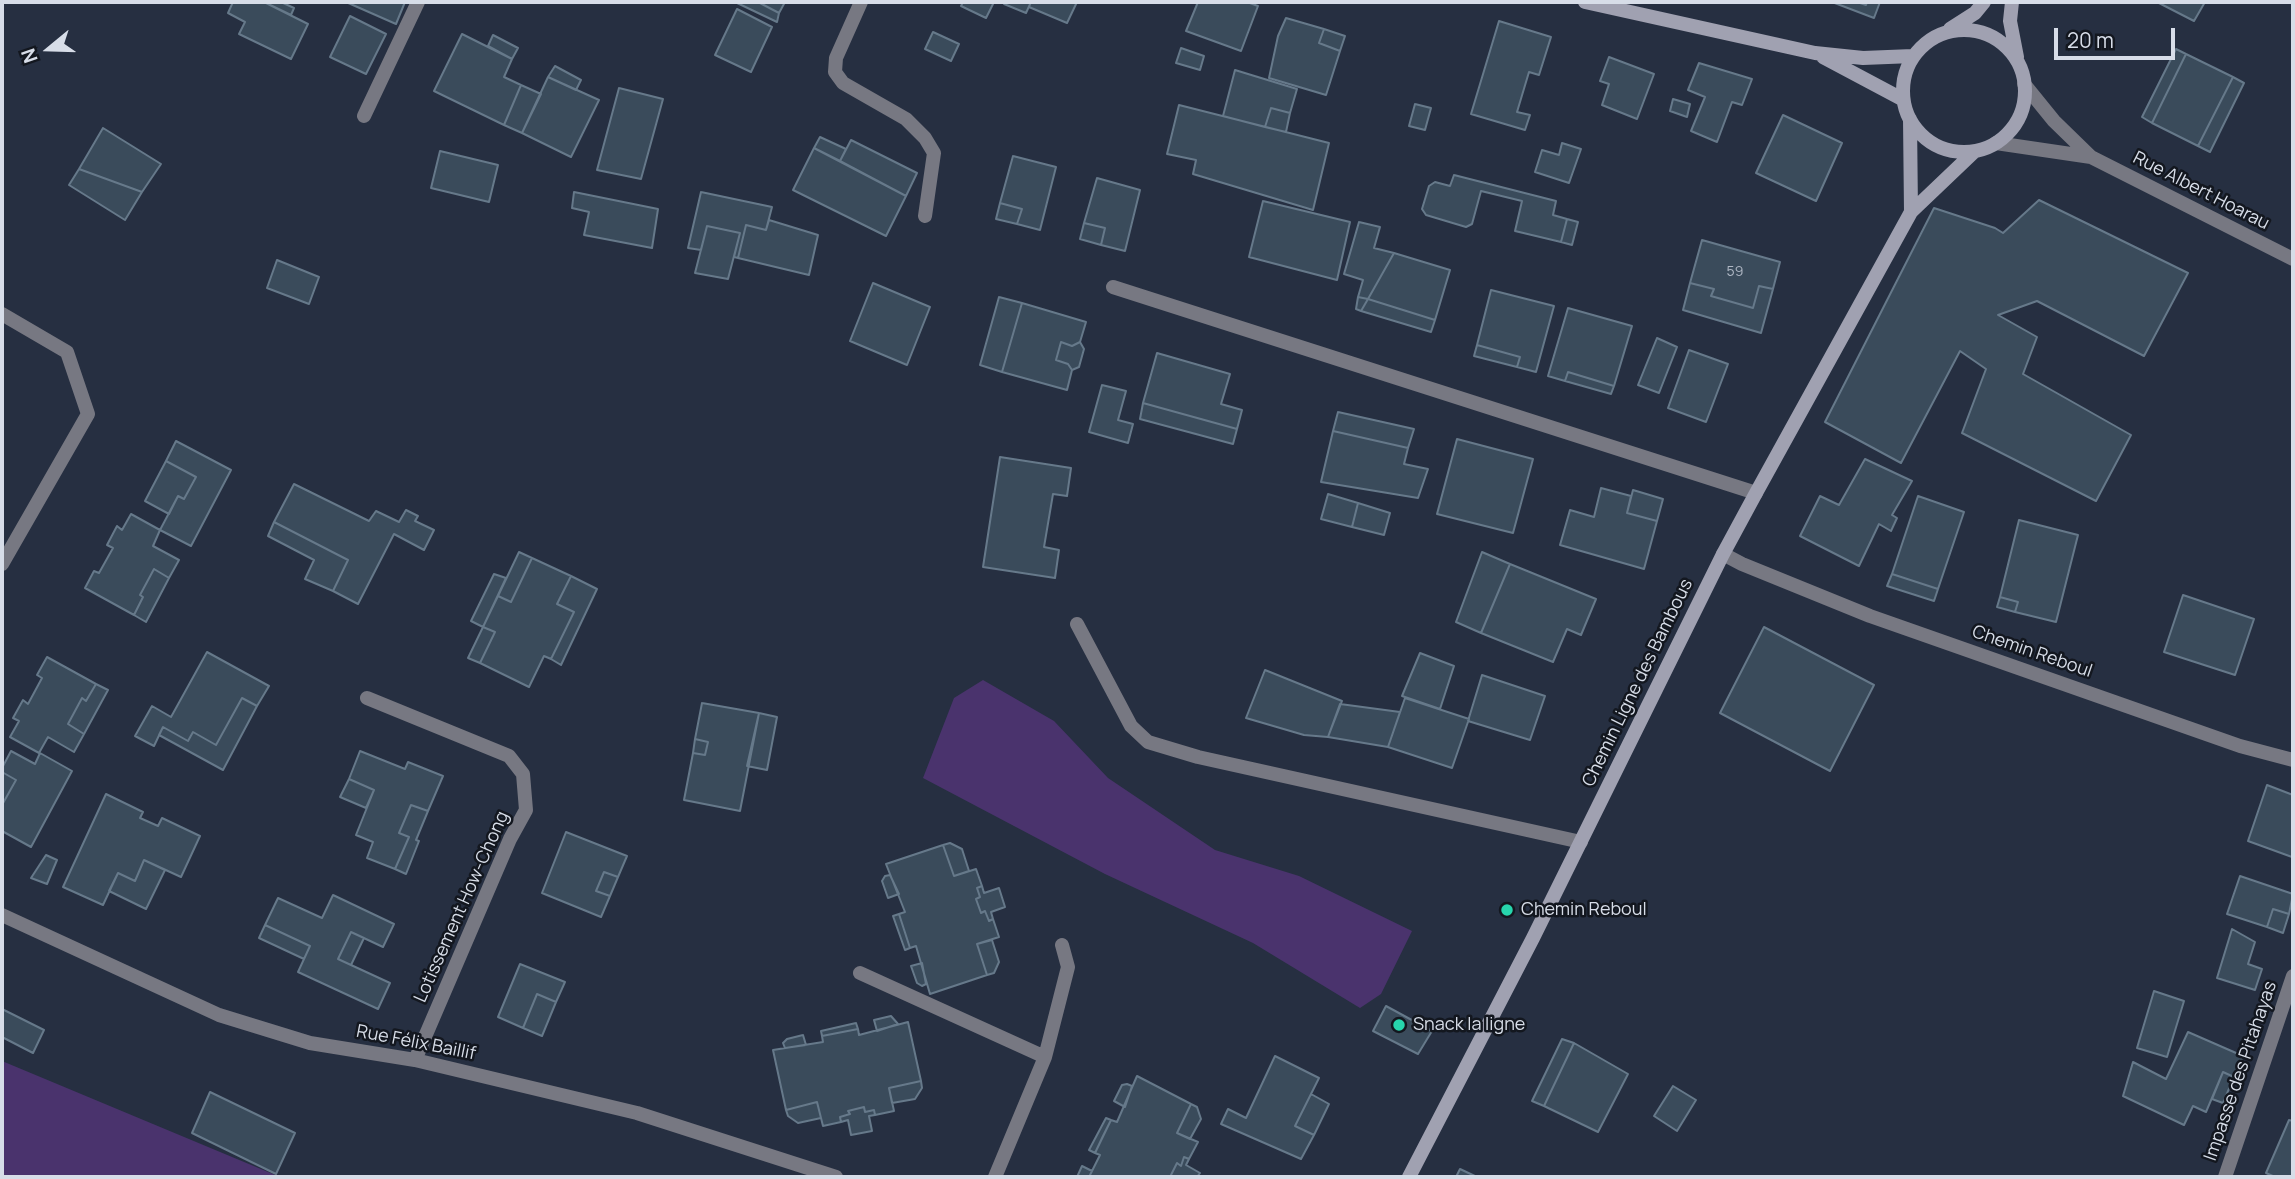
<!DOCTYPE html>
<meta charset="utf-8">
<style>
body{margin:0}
#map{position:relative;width:2295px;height:1179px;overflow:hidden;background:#262f41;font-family:Manrope,sans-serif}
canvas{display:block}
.frame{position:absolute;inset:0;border:4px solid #d7dde8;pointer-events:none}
.north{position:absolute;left:14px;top:14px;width:70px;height:70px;-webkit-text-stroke:5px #13171f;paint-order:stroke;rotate:251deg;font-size:19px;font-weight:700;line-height:28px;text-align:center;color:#d7dde8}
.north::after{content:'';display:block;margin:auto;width:24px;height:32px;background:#d7dde8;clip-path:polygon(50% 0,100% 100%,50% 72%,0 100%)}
.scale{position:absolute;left:2054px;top:28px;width:121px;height:32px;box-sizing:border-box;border:4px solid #d7dde8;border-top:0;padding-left:9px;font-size:21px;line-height:24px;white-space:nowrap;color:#d7dde8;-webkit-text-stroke:5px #13171f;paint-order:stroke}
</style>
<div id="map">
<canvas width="2295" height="1179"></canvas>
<div class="frame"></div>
<div class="north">N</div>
<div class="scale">20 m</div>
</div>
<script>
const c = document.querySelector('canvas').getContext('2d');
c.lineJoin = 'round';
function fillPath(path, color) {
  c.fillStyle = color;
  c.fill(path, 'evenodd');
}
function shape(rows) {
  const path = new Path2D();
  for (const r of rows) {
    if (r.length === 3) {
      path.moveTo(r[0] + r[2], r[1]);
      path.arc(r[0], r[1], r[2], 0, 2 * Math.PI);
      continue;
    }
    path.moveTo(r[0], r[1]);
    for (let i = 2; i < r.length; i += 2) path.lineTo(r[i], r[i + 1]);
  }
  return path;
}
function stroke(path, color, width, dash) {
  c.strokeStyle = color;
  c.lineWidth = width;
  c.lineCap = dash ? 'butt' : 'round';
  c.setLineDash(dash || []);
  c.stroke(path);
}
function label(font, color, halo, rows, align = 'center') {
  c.font = font + ' Manrope,sans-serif';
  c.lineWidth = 5;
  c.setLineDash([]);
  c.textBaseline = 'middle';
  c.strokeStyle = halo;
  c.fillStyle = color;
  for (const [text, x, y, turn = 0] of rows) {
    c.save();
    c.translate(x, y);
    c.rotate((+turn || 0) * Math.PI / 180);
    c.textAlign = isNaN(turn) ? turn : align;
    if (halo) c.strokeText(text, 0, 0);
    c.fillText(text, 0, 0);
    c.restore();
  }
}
const green = shape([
 [983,680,1054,721,1108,778,1215,850,1299,876,1412,931,1381,994,1360,1008,1253,943,1105,874,923,778,954,698],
 [2,1061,280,1177,2,1177]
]);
const building = shape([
 [233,2,264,2,308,24,291,59,239,34,245,22,228,13,233,2],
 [264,2,281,2,294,8,291,15,264,2],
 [346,2,405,2,396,24,346,2],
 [735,2,758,2,779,13,777,22,735,2],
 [758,2,785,2,779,13,758,2],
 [963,2,994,2,986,18,961,6,963,2],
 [1005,2,1031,2,1026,13,1004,4,1005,2],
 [1031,2,1077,2,1067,23,1029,7,1031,2],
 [1198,2,1247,2,1258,6,1241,51,1186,31,1198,2],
 [1832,2,1857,2,1866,5,1867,2,1880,2,1874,18,1832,2],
 [2157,2,2205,2,2194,21,2157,2],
 [737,9,772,27,751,72,715,55,737,9],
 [350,16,386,34,366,74,330,57,350,16],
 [1286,18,1324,29,1319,43,1340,51,1326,95,1269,78,1278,36,1286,18],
 [1499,21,1551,37,1539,75,1529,72,1517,112,1530,115,1525,130,1471,114,1499,21],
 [1324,29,1345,36,1340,51,1319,43,1324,29],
 [933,32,959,44,951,61,925,49,933,32],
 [462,34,512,59,504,77,521,85,504,125,434,91,462,34],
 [493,35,518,48,512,59,488,46,493,35],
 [1181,48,1204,56,1200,70,1176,63,1181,48],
 [2176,49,2186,54,2152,123,2142,117,2176,49],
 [2186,54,2233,77,2198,146,2152,123,2186,54],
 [1609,57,1654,74,1637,119,1602,105,1609,84,1600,81,1609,57],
 [1699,63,1752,79,1742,105,1732,102,1717,142,1691,131,1705,97,1688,90,1699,63],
 [555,66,581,80,576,90,548,77,555,66],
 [1235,70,1297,89,1290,113,1271,108,1265,127,1223,116,1235,70],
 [548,77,599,100,571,157,522,133,548,77],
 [2233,77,2244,83,2210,152,2198,146,2233,77],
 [521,85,541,94,522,133,504,125,521,85],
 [619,88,663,99,641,179,597,170,619,88],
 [1673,99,1690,104,1687,117,1670,111,1673,99],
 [1415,104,1431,108,1425,130,1409,126,1415,104],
 [1179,105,1329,143,1313,210,1193,174,1196,160,1167,154,1179,105],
 [1271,108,1290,113,1286,132,1265,127,1271,108],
 [1783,115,1842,143,1816,201,1756,173,1783,115],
 [103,128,161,164,142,192,79,169,103,128],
 [820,137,846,149,840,161,814,148,820,137],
 [851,140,917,173,906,196,840,161,851,140],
 [1562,143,1581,149,1569,183,1535,172,1542,150,1559,155,1562,143],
 [814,148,906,196,886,236,793,190,814,148],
 [440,151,498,165,489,202,431,188,440,151],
 [1013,156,1056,167,1040,230,1017,224,1022,209,1000,203,1013,156],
 [79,169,142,192,125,220,69,185,79,169],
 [1454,175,1556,201,1553,215,1567,219,1561,242,1515,231,1522,201,1481,191,1472,224,1466,227,1426,215,1422,209,1429,186,1435,182,1450,186,1454,175],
 [1097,178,1140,190,1125,251,1101,245,1105,228,1084,223,1097,178],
 [574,192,658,209,652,248,584,235,589,212,572,208,574,192],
 [701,192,772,207,766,230,746,225,738,258,734,257,740,233,707,226,701,250,688,248,701,192],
 [2039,200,2188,273,2144,356,2037,301,1998,315,2037,337,2023,374,2131,435,2096,501,1962,433,1986,369,1960,351,1901,463,1825,422,1934,208,1995,228,2003,233,2039,200],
 [1263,201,1350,222,1337,280,1249,257,1263,201],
 [1000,203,1022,209,1017,224,996,219,1000,203],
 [1567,219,1578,222,1572,245,1561,242,1567,219],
 [769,220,818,235,809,275,738,258,746,225,766,230,769,220],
 [1359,222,1380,227,1374,248,1394,253,1368,299,1358,297,1363,280,1344,274,1359,222],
 [1084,223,1105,228,1101,245,1080,239,1084,223],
 [707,226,740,233,728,279,695,273,707,226],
 [1702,240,1780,262,1773,289,1759,286,1753,308,1711,296,1714,289,1690,283,1702,240],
 [1394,253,1450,270,1435,320,1368,299,1394,253],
 [277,260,319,277,309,304,267,288,277,260],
 [873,283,930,307,907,365,850,341,873,283],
 [1690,283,1714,289,1711,296,1753,308,1759,286,1773,289,1761,333,1683,310,1690,283],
 [1491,290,1554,306,1536,372,1517,367,1520,357,1477,345,1491,290],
 [999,297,1022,303,1002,372,980,365,999,297],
 [1358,297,1368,299,1361,311,1356,309,1358,297],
 [1368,299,1435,320,1431,332,1361,311,1368,299],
 [1022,303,1086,322,1080,342,1072,346,1061,342,1056,360,1068,364,1072,370,1067,390,1002,372,1022,303],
 [1568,308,1632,326,1614,386,1568,372,1565,381,1548,376,1568,308],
 [1657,338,1677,347,1659,393,1638,385,1657,338],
 [1061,342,1072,346,1080,342,1084,349,1079,367,1072,370,1068,364,1056,360,1061,342],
 [1477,345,1520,357,1517,367,1474,356,1477,345],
 [1689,350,1728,364,1706,422,1668,408,1689,350],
 [1157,353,1230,374,1221,404,1242,410,1237,429,1143,403,1157,353],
 [1568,372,1614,386,1611,394,1565,381,1568,372],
 [1102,385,1126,391,1118,420,1133,424,1128,443,1089,432,1102,385],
 [1143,403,1237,429,1233,444,1140,419,1143,403],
 [1338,412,1414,429,1408,448,1333,431,1338,412],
 [1333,431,1408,448,1404,464,1428,469,1418,498,1321,482,1333,431],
 [1457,439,1533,459,1513,533,1437,514,1457,439],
 [176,441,231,470,191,546,160,530,178,496,184,499,196,477,166,461,176,441],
 [1000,457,1071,468,1067,496,1053,494,1044,547,1059,550,1055,578,983,567,1000,457],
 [1865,459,1912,481,1892,515,1897,518,1891,531,1879,524,1859,566,1800,536,1820,496,1839,505,1865,459],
 [166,461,196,477,184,499,178,496,169,514,145,501,166,461],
 [294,484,369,521,376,511,399,522,406,510,418,516,415,521,434,530,424,550,394,534,358,604,333,591,348,560,274,522,294,484],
 [1601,488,1631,496,1627,513,1657,521,1644,569,1560,545,1570,510,1594,517,1601,488],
 [1633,490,1663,499,1657,521,1627,513,1633,490],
 [1328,494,1358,503,1352,527,1321,519,1328,494],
 [1918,496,1964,512,1938,589,1892,574,1918,496],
 [1358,503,1390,513,1384,535,1352,527,1358,503],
 [131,514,160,530,153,546,179,560,169,578,154,569,140,595,143,597,134,615,85,588,94,571,99,573,113,548,107,545,117,526,122,530,131,514],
 [2019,520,2078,535,2056,622,2015,612,2018,602,2000,597,2019,520],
 [274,522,348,560,333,591,305,579,314,560,268,536,274,522],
 [519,552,532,558,511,602,498,596,519,552],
 [1482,552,1510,564,1481,633,1456,622,1482,552],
 [532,558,571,576,557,604,574,612,551,659,544,656,529,687,480,663,495,632,483,627,498,596,511,602,532,558],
 [1510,564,1596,599,1581,635,1567,629,1553,662,1481,633,1510,564],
 [154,569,169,578,146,622,134,615,143,597,140,595,154,569],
 [494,574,506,578,483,627,471,621,494,574],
 [1892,574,1938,589,1934,601,1887,586,1892,574],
 [571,576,597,589,561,665,551,659,574,612,557,604,571,576],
 [2183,595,2254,619,2235,675,2164,652,2183,595],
 [2000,597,2018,602,2015,612,1997,607,2000,597],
 [483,627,495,632,480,663,468,658,483,627],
 [1764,627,1874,685,1830,771,1720,713,1764,627],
 [207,652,269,686,257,706,242,698,216,745,193,732,188,741,163,727,154,746,135,736,152,706,171,717,207,652],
 [1420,653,1454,666,1440,709,1402,696,1420,653],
 [47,657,96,684,86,701,82,698,68,724,84,734,74,752,48,737,39,753,10,737,19,721,13,718,23,700,28,704,42,678,37,675,47,657],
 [1265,670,1342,701,1328,737,1304,735,1246,718,1265,670],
 [1482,675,1545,696,1530,740,1468,721,1482,675],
 [96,684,108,690,84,734,68,724,82,698,86,701,96,684],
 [242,698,257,706,223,770,159,735,163,727,188,741,193,732,216,745,242,698],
 [1405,698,1469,719,1452,768,1388,747,1405,698],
 [702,703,759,713,740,811,684,800,693,753,705,755,708,742,695,739,702,703],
 [1340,704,1400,712,1388,747,1328,737,1340,704],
 [759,713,777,717,767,770,747,766,759,713],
 [695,739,708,742,705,755,693,753,695,739],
 [11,751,35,764,40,753,72,771,31,847,2,831,2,805,16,780,2,772,2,768,11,751],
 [360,751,405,769,408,762,443,776,428,811,411,805,399,833,409,837,395,869,367,858,373,842,356,835,374,790,349,779,360,751],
 [2,772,16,780,2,805,2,772],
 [349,779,374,790,366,808,340,797,349,779],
 [2267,785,2293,795,2292,857,2248,841,2267,785],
 [106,794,143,812,140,818,158,826,162,818,200,836,181,877,144,860,135,881,118,873,103,905,63,887,106,794],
 [411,805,428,811,416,840,419,841,406,874,395,869,409,837,399,833,411,805],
 [566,832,627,856,618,877,604,872,596,891,610,896,601,917,542,893,566,832],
 [950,843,962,849,969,871,954,876,943,845,950,843],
 [943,845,954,876,976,869,982,886,977,888,980,897,976,899,981,913,985,911,989,921,993,919,999,937,977,944,987,975,930,994,916,946,910,948,899,914,905,912,886,864,943,845],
 [46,855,57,860,47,884,31,878,46,855],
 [144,860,165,870,146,909,109,891,118,873,135,881,144,860],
 [604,872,618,877,610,896,596,891,604,872],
 [890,875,899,894,888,898,882,881,885,876,890,875],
 [2240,876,2293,894,2289,914,2273,909,2267,927,2227,914,2240,876],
 [982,886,984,893,999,888,1005,907,991,912,993,919,989,921,985,911,981,913,976,899,980,897,977,888,982,886],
 [333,895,394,924,383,947,351,932,338,959,390,983,378,1009,298,972,310,946,265,925,278,898,322,918,333,895],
 [2273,909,2289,914,2283,933,2267,927,2273,909],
 [899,914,910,948,905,950,893,916,899,914],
 [265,925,310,946,304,959,259,938,265,925],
 [2232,929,2255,942,2248,964,2262,969,2255,990,2217,978,2232,929],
 [351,932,364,938,351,965,338,959,351,932],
 [992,940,999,962,994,973,987,975,977,944,992,940],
 [922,963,926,984,922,986,917,983,911,966,922,963],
 [520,964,565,982,556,1002,537,994,523,1028,498,1017,520,964],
 [2154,991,2184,1001,2167,1057,2137,1048,2154,991],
 [537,994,556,1002,542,1036,523,1028,537,994],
 [1386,1006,1432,1031,1418,1054,1373,1031,1386,1006],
 [2,1009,44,1030,33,1053,2,1037,2,1009],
 [891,1016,898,1024,877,1031,874,1020,891,1016],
 [908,1022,921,1081,889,1088,894,1111,875,1115,874,1110,865,1112,864,1107,848,1111,850,1114,840,1117,841,1122,823,1126,817,1102,786,1110,773,1050,823,1042,822,1036,858,1029,859,1035,908,1022],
 [856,1023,858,1029,822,1036,821,1031,856,1023],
 [2188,1032,2243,1056,2234,1077,2223,1072,2206,1112,2193,1106,2184,1125,2123,1096,2133,1062,2166,1079,2188,1032],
 [803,1035,806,1045,785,1048,783,1043,787,1039,803,1035],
 [1562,1039,1574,1043,1544,1106,1532,1101,1562,1039],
 [1574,1043,1628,1074,1598,1132,1544,1106,1574,1043],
 [1275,1056,1319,1078,1295,1126,1314,1135,1301,1159,1221,1124,1228,1109,1246,1118,1275,1056],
 [2223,1072,2234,1077,2223,1103,2212,1099,2223,1072],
 [1137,1076,1191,1104,1177,1133,1198,1142,1189,1159,1184,1157,1181,1166,1177,1163,1170,1177,1089,1177,1100,1155,1095,1153,1103,1136,1111,1120,1117,1122,1137,1076],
 [921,1081,922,1088,915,1099,892,1103,889,1088,921,1081],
 [1127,1084,1132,1086,1125,1107,1114,1101,1122,1085,1127,1084],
 [1673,1086,1696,1100,1677,1131,1654,1116,1673,1086],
 [210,1092,295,1133,276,1174,192,1133,210,1092],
 [1311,1094,1329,1104,1314,1135,1295,1126,1311,1094],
 [817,1102,821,1118,798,1123,788,1116,786,1110,817,1102],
 [1191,1104,1197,1107,1201,1119,1190,1139,1177,1133,1191,1104],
 [864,1107,865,1112,874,1110,875,1115,869,1116,872,1131,851,1135,848,1120,841,1122,840,1117,850,1114,848,1111,864,1107],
 [1106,1118,1111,1120,1095,1153,1089,1150,1106,1118],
 [2289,1120,2293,1121,2293,1177,2275,1177,2266,1173,2289,1120],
 [1184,1157,1189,1159,1186,1165,1200,1173,1197,1177,1170,1177,1177,1163,1181,1166,1184,1157],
 [1082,1166,1092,1171,1089,1177,1077,1177,1082,1166],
 [1460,1169,1477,1177,1456,1177,1460,1169]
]);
const lane = shape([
 [860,973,1045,1057],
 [995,1177,1045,1057,1068,967,1062,945]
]);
const street = shape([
 [861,2,836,58,835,72,843,83,906,119,925,138,934,153,925,216],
 [2024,84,2054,121,2091,157,2293,259],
 [364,116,418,2],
 [1996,143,2091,157],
 [1113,287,1756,493],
 [2,314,67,352,88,414,2,564],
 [1723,554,1742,564,1870,616,2240,746,2293,760],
 [1077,624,1131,726,1148,742,1198,757,1581,842],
 [367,698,509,756,523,774,526,810,510,839,415,1060],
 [2,915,219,1015,310,1043,415,1060,637,1113,836,1177],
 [2225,1177,2293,976]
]);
const secondary = shape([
 [1585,2,1815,53,1863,58,1913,56],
 [2012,2,2010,21,2017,57],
 [1950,29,1975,13,1984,2],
 [1964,91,61],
 [1823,57,1902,99],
 [1910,119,1911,212],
 [1409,1177,1533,938,1723,554,1756,493,1911,212,1975,151]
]);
const markers = [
 [1507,910,7,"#27d5ad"],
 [1399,1025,7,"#27d5ad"]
];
const numberNames = [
 ["59",1735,272]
];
const streetNames = [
 ["Rue Albert Hoarau",2201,191,27],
 ["Chemin Reboul",2032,652,19],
 ["Chemin Ligne des Bambous",1638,683,-64],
 ["Lotissement How-Chong",462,907,-66],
 ["Rue Félix Baillif",416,1043,11],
 ["Impasse des Pitahayas",2241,1071,-71]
];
const poiNames = [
 ["Chemin Reboul",1521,910],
 ["Snack la ligne",1413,1025]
];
fillPath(green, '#4a336d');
fillPath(building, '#3a4b5b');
stroke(building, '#66798a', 2);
stroke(lane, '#777882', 14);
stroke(street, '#777882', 14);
stroke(secondary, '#a0a1b1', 14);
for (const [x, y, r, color] of markers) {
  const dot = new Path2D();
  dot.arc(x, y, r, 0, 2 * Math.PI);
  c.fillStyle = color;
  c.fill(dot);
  stroke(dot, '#13171f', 2.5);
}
label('14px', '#b0b8c5', null, numberNames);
label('18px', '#d7dde8', '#13171f', streetNames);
label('18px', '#d7dde8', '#13171f', poiNames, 'left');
</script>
